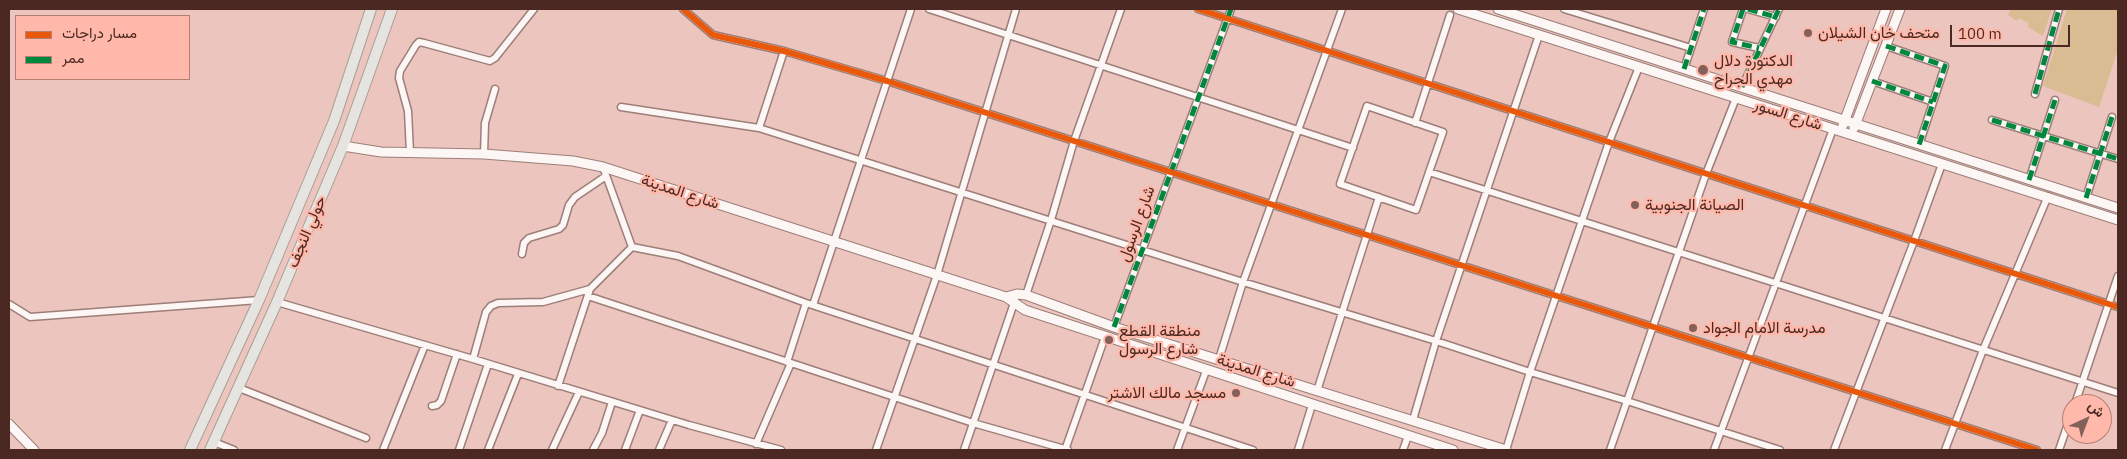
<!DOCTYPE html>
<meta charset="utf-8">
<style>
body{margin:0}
#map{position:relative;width:2127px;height:459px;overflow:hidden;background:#ebc5be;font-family:"IBM Plex Sans",Vazirmatn,sans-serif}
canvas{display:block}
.frame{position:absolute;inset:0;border:10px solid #4b2922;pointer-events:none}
.legend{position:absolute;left:15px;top:15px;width:175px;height:65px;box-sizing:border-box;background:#ffb8aa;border:1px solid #b77f74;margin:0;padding:6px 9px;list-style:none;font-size:15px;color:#4b2922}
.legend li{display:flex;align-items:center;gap:10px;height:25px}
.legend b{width:25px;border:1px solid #b77f74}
.north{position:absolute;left:2062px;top:394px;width:50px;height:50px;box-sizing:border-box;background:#ffb8aa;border:1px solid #b77f74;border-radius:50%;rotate:43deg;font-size:14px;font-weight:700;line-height:20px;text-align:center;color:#4b2922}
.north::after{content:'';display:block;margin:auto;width:18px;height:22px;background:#836059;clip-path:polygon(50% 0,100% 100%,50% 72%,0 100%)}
.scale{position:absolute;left:1950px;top:25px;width:120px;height:22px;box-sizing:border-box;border:2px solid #4b2922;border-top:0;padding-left:6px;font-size:15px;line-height:18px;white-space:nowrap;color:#4b2922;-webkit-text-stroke:4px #ffb8aa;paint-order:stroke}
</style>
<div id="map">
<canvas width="2127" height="459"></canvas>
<div class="frame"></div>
<ul class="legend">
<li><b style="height:6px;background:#e8590c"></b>مسار دراجات</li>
<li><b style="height:6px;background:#00873e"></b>ممر</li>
</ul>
<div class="north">ش</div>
<div class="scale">100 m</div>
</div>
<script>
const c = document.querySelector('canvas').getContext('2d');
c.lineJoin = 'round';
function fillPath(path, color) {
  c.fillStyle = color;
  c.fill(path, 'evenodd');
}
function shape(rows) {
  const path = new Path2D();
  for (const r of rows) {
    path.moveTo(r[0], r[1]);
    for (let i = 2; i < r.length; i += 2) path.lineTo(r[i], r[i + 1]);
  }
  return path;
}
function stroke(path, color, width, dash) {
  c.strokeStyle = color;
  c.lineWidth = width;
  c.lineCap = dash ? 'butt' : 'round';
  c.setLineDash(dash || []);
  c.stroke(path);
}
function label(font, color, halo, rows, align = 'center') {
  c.font = font + ' "IBM Plex Sans",Vazirmatn,sans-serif';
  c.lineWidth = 4.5;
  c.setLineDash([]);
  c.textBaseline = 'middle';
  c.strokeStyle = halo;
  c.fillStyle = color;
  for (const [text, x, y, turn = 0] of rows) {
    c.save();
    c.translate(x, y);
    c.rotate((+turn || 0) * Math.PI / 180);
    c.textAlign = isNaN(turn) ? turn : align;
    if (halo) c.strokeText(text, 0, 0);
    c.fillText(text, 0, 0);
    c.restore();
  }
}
const green = shape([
 [2011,9,2052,9,2043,36,2028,27,2029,23,2018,18,2017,21,2008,15],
 [2067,9,2118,9,2118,49,2099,107,2043,86]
]);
const street = shape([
 [683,9,713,35,784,51,887,81,2037,450],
 [929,9,1353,148],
 [1198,9,2118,307],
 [1564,9,1691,48],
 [1743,9,1732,42,1759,48],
 [1748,9,1776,17],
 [1886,46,1945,66,1919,145],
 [1684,69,1704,9],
 [1872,81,1933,102],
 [1742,87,1779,9],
 [2035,94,2059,9],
 [1367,106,1443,132,1416,210,1340,184,1367,106],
 [621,107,759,128,1243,282,1436,341,1530,372,1627,401,1780,450],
 [1992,120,2118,159],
 [1415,123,1450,15],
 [759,128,784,51],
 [410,153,408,111,399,78,400,71,416,45,419,42,424,43,490,61,495,58,534,9],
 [484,154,485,123,495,89],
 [603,167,632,247,678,256,806,303,1253,450],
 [1429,172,2118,393],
 [2029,180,2055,100],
 [2086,198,2112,117],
 [522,254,524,243,529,238,559,229,563,225,569,205,575,197,606,176],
 [1026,295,1051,220,1074,141,1121,9],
 [588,296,973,423,1068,450],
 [277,302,473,359,689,425,781,450],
 [9,304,30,317,259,300],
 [813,305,911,9],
 [1114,327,1231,9],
 [473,359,486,312,491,306,498,303,543,302,590,289],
 [1219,359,1243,282,1342,9],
 [787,362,806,303],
 [558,386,590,289,632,247],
 [239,388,366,438],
 [1317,391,1379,197],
 [2075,404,2118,276],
 [432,406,437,405,441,401,457,354],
 [1413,420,1436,341,1539,35],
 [214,442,234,450],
 [756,444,791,363],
 [383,450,425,345],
 [459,450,488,364],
 [488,450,518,374],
 [552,450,579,392],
 [593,450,602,433,612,402],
 [625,450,640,410],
 [659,450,672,420],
 [876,450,937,275,1016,9],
 [964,450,1015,300],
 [1065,450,1105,337],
 [1177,450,1206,371],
 [1298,450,1312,405],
 [1403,450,1408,436],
 [1506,450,1530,372,1609,142,1639,67],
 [1610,450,1706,174,1736,98],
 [1714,450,1833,129],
 [1834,450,1914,241,1942,164],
 [1945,450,1983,350,2048,196],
 [2059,450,2072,412]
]);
const secondary = shape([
 [1458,9,2118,220],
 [1498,9,2118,208],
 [1843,125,1886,9],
 [1854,128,1900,9],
 [343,146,381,152,484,154,573,161,603,167,1006,297,1025,310,1453,450],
 [1006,297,1017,294,1026,295,1114,327,1506,450],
 [9,424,34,450]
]);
const primary = shape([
 [190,450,259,300,334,121,371,9],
 [210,450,277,302,343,146,392,9]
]);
const quiet = shape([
 [1743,9,1732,42,1759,48],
 [1748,9,1776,17],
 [1886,46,1945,66,1919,145],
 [1684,69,1704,9],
 [1872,81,1933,102],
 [1742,87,1779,9],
 [2035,94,2059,9],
 [1992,120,2118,159],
 [2029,180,2055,100],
 [2086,198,2112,117],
 [1114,327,1231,9]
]);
const cycleway = shape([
 [683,9,713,35,784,51,887,81,2037,450],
 [1198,9,2118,307]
]);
const markers = [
 [1808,33,5,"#836059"],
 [1703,70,6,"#836059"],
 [1635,205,5,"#836059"],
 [1693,328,5,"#836059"],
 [1109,340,5,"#836059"],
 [1236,393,5,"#836059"]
];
const poiNames = [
 ["متحف خان الشيلان",1818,33],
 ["الدكتورة دلال",1714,61],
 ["مهدي الجراح",1714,79],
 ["الصيانة الجنوبية",1645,205],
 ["مدرسة الامام الجواد",1703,328],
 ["منطقة القطع",1119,331],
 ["شارع الرسول",1119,349],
 ["مسجد مالك الاشتر",1226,393,"right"]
];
const streetNames = [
 ["شارع السور",1788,115,18],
 ["شارع المدينة",680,192,18],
 ["شارع الرسول",1137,224,-70],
 ["حولي النجف",307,232,-67],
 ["شارع المدينة",1256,371,17]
];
fillPath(green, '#d9bc91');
stroke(street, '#9d7e79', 9);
stroke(secondary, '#9d7e79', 11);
stroke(primary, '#aa9f95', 12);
stroke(street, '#fcf6f5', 6);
stroke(secondary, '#fcf6f5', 9);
stroke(primary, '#e6e4e0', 10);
stroke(quiet, '#00873e', 5, [10, 5]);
stroke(cycleway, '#e8590c', 6);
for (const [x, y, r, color] of markers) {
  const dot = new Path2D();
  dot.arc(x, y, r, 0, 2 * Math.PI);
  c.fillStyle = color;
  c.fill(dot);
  stroke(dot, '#ffb8aa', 2);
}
label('16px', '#4b2922', '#ffb8aa', poiNames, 'left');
label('16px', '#4b2922', '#ffb8aa', streetNames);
</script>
